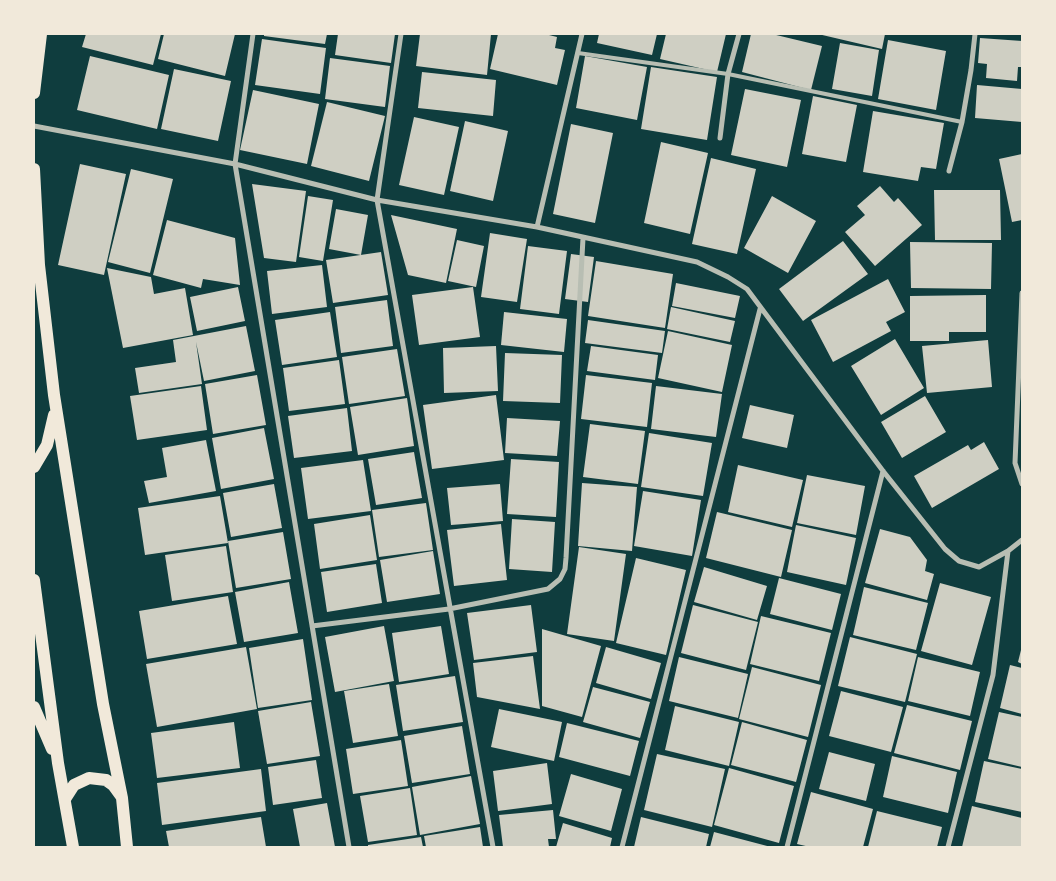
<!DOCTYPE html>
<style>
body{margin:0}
#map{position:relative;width:1056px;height:881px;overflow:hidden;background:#0f3d3e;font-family:"Titillium Web",sans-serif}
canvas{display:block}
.frame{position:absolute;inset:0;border:35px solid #f1e9da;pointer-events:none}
</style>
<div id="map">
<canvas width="1056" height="881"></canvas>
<div class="frame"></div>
</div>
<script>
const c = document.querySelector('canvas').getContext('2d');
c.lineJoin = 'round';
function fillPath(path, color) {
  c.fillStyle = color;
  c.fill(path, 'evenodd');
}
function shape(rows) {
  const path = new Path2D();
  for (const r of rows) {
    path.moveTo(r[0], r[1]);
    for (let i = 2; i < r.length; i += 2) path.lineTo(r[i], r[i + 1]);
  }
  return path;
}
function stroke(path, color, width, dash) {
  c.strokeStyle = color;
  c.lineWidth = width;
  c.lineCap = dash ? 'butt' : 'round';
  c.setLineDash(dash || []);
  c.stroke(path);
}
const building = shape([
 [86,34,161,34,153,65,82,47],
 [164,34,235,34,225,76,158,59],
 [264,34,327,34,325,44,264,36],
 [338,34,395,34,391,63,335,55],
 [420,34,491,34,487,75,416,66],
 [498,34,545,34,557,37,555,48,565,50,557,85,490,69],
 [599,34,657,34,652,55,597,43],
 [666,34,726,34,717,72,660,59],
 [751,34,772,34,822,46,811,90,742,72],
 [818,34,885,34,882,49],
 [980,38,1022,41,1022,67,1018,67,1017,81,986,78,987,64,978,63],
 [262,39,326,48,320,94,255,85],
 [888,40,946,51,936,110,878,99],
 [840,43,879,50,872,96,832,89],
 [90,56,169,75,157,129,77,110],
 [585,56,647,67,637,120,576,108],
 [330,58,390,66,385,107,325,99],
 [651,67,717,77,707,140,641,129],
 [174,69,231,81,218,141,161,129],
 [422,72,496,80,493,116,418,108],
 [977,85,1022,89,1022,122,975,118],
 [745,89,801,100,787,167,731,155],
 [253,90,319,104,307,164,240,150],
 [813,96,857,105,846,162,802,154],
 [327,102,385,116,369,181,311,166],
 [873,111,944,123,936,169,921,167,918,181,863,172],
 [414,117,459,127,444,195,399,185],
 [465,121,508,131,493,201,450,191],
 [571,124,613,133,595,223,553,214],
 [661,142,708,153,690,234,644,223],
 [1022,154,1022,220,1012,222,999,159],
 [711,158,756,169,737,254,692,244],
 [80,164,126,174,104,275,58,265],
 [131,169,173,179,150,273,108,262],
 [252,184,306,191,296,262,264,258],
 [880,186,894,202,898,198,922,225,875,266,845,232,865,215,857,206],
 [934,190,1000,190,1001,240,935,240],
 [308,196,333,200,323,261,299,257],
 [772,196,816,221,788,273,744,248],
 [336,209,368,215,361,255,329,249],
 [391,215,457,229,446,283,408,275],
 [167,220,235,238,240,285,203,279,201,288,153,275],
 [490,233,527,239,517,302,481,297],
 [457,240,484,246,476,287,448,281],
 [843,241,868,274,803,321,779,289],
 [910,242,992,243,991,289,911,288],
 [528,246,567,251,559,314,520,309],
 [381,252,388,295,333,303,326,260],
 [571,254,594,257,588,302,565,299],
 [596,261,673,274,665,328,588,316],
 [322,265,327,307,272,314,267,271],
 [107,268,151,277,154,294,185,288,193,335,123,348],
 [888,279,905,312,886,322,891,331,833,362,811,320],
 [676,283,740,296,735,318,672,306],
 [238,287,245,321,197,331,190,297],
 [473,287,480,337,419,345,412,295],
 [986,295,986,332,949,332,949,341,910,341,910,296],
 [387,300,393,346,341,353,335,307],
 [671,307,735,321,730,342,667,329],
 [330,312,337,357,282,365,275,320],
 [504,312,567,319,564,352,501,345],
 [588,320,665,331,662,353,585,343],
 [246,326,255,371,204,381,196,342,202,384,139,393,135,368,176,362,173,340],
 [668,331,732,345,722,392,658,378],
 [895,339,924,388,881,415,851,366],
 [988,340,992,387,927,393,922,346],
 [496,346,498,391,444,393,443,348],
 [591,346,658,355,655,380,587,371],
 [397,349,405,396,349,404,342,357],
 [505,353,562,355,560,403,503,401],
 [339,360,345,404,289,411,283,368],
 [257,375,266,425,213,434,205,384],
 [586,375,652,383,647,427,581,419],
 [201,386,207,430,137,440,130,396],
 [656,386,722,394,716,437,651,429],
 [496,395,504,460,432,469,423,405],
 [925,396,946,432,902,458,881,422],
 [407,398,414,446,358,455,350,407],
 [750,405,794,415,787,448,742,438],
 [347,408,352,451,294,458,288,416],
 [507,418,560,421,557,456,505,453],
 [590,424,645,431,638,484,583,477],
 [264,428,274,479,221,489,212,438],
 [649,433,712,443,703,496,641,487],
 [206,440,216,491,149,503,144,481,167,477,162,448],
 [984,442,999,469,932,508,914,476,968,445,971,450],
 [414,452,422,498,376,505,368,459],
 [511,459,559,462,556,517,507,514],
 [363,460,371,511,308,519,301,468],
 [738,465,803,480,792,527,728,512],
 [807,475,865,486,856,535,797,523],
 [582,483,637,487,632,551,578,546],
 [274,484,282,528,231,537,223,493],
 [500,484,503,521,451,525,447,488],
 [643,491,701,500,692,556,634,546],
 [220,496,228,543,145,555,138,508],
 [426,503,433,550,379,557,372,510],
 [717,512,792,530,781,577,706,558],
 [370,515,377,560,320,569,314,524],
 [512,519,555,522,552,572,509,569],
 [501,524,507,580,454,586,447,530],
 [796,525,856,538,846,585,787,572],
 [880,529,910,537,927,560,925,571,934,574,927,600,865,583],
 [283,532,291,579,236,588,228,541],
 [226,546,233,592,172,601,165,555],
 [579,547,626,554,614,641,567,634],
 [433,551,440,594,387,602,380,560],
 [636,558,686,570,666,655,616,643],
 [376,564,382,603,327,612,321,572],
 [704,567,767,586,757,620,694,602],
 [779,578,841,594,832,630,770,614],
 [289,582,298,633,244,642,235,592],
 [940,583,991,597,972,665,921,651],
 [864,587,928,603,916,650,853,635],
 [228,596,237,644,147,659,139,611],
 [531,605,537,652,474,660,467,613],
 [693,605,758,622,746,670,681,653],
 [761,616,831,633,819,681,750,664],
 [384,626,394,681,335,692,325,637],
 [441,626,449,674,399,682,392,633],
 [542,629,601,646,582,717,542,706],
 [850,637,917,654,905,702,838,686],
 [303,639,312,700,258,708,249,648],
 [1022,646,1022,664,1018,662],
 [246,647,257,709,157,727,146,664],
 [606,647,661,663,651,699,596,683],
 [533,656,540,709,477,697,473,663],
 [679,657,748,674,738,718,669,701],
 [918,657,980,672,970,716,908,701],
 [1010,665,1022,668,1022,714,1000,708],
 [752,667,821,685,808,737,739,719],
 [455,676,463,722,403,731,396,685],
 [389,684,398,736,353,743,344,691],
 [593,687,650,702,640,738,583,722],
 [841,691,903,707,891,752,829,736],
 [311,702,320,756,267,764,258,711],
 [907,705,972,721,960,770,894,753],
 [675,706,739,722,729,766,665,750],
 [499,709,562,722,554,761,491,747],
 [999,712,1022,717,1022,767,988,759],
 [234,722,240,768,157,778,151,733],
 [742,722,807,740,796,782,731,765],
 [567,723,639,741,630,776,559,757],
 [462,726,470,774,412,783,404,736],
 [401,740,408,786,353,794,346,749],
 [829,752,875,764,866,801,819,789],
 [657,754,725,769,712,827,644,810],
 [892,756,957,772,948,813,883,797],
 [316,760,322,798,273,805,268,767],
 [984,761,1022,769,1022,812,975,802],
 [547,763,552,804,498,811,493,771],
 [729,768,794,786,779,843,714,825],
 [261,769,266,811,162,825,157,783],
 [571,774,622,789,611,831,559,816],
 [471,776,480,824,420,835,412,787],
 [410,788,417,835,368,842,360,796],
 [811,792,873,809,863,847,810,847,797,844],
 [327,803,335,847,300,847,293,809],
 [972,806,1022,818,1022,847,962,847],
 [553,810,556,839,548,839,549,847,503,847,499,815],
 [877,811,942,827,937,847,868,847],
 [261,817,266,847,169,847,166,831],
 [641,817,709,834,706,847,634,847],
 [563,823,612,838,610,847,556,847],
 [480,827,483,847,426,847,424,836],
 [714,832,771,847,710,847],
 [421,837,423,847,368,847,368,845]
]);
const service = shape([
 [578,53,728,74,962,122]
]);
const minor = shape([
 [253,34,235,164,349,847],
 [401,34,377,200,493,847],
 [34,126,235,164,377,200,537,227,697,262,728,277,747,289,883,471,945,549,959,561,979,567,1008,551,1022,540],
 [720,138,728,74,739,34],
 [949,171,962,122,971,70,975,34],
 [537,227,582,34],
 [1022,293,1015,463,1022,484],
 [312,626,449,609,548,589,560,579,565,569,566,558,583,238],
 [622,847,760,309],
 [787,847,883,471],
 [948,847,993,675,1008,551]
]);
const primary = shape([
 [34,93,41,34],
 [34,169,39,265,54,395,103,704,122,798,127,847],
 [34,467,47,445,54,415],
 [34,580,58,763,73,847],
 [34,707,52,749],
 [65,799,74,785,89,778,106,780,113,785,121,796]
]);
fillPath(building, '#cfcfc3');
stroke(service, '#b8beb3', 4);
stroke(minor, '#b8beb3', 5);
stroke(primary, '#f1e9da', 12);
</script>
